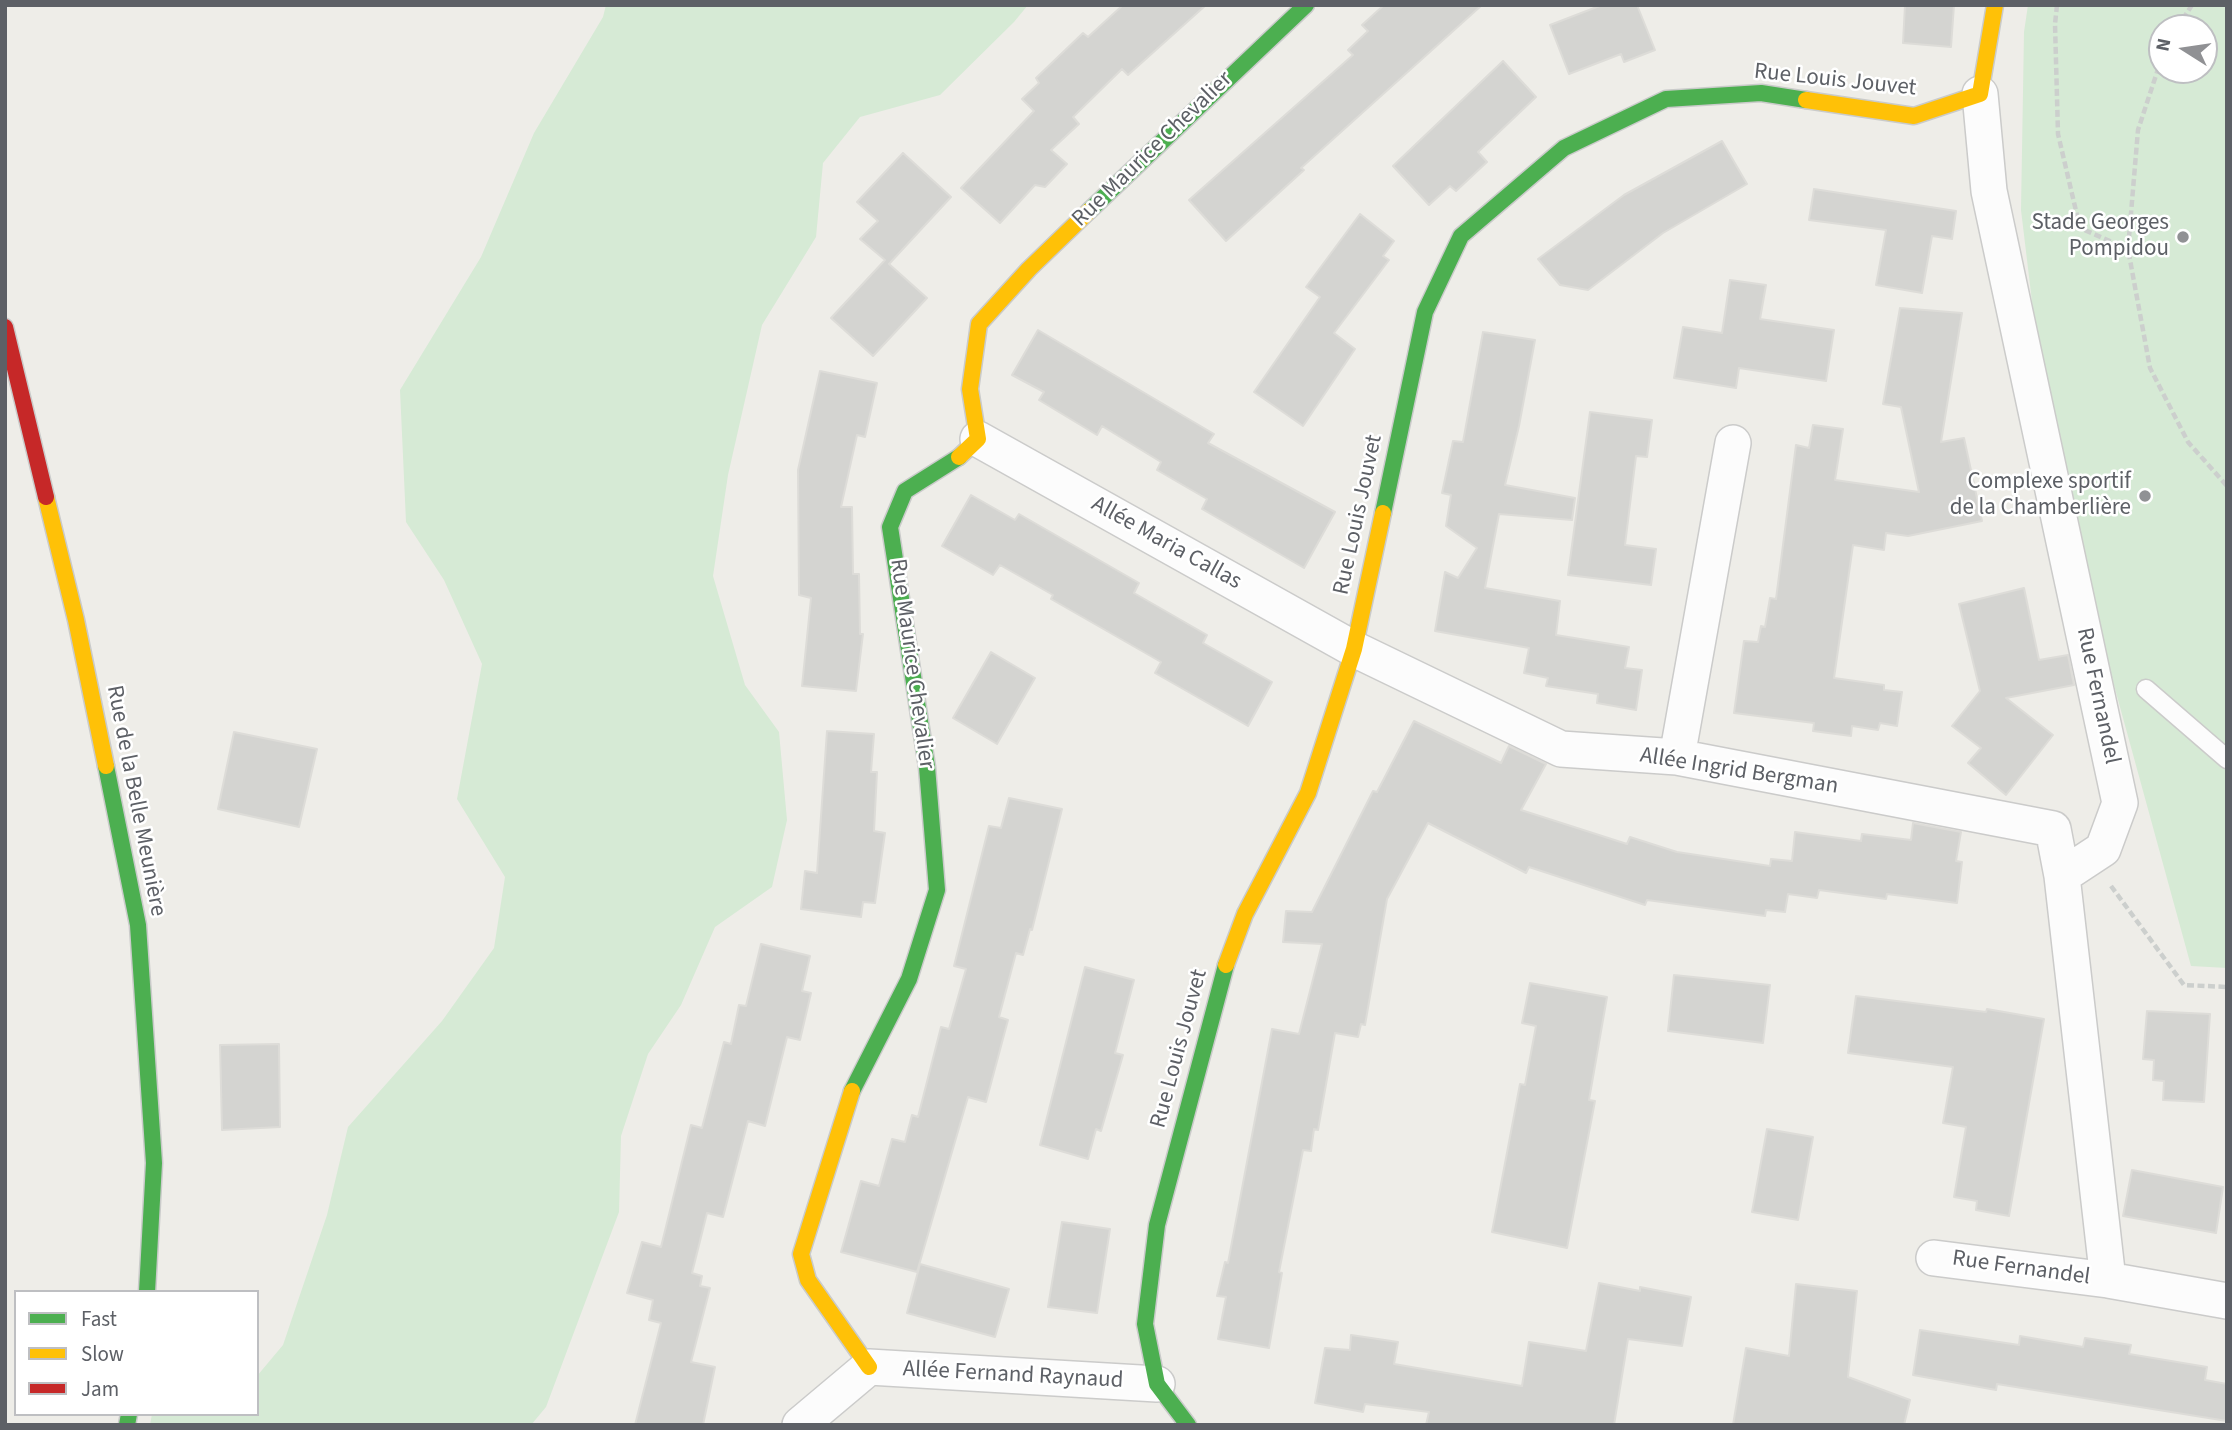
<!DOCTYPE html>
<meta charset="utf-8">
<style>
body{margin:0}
#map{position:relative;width:2232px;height:1430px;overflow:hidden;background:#eeede8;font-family:"Source Sans 3",sans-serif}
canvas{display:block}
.frame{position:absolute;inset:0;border:7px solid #5d6066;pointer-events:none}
.legend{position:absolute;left:14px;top:1290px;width:245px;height:126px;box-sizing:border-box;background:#fff;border:2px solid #bebfc2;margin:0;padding:9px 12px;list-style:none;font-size:21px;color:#5d6066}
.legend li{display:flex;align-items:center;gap:14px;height:35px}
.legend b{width:35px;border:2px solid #bebfc2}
.north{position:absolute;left:2148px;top:14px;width:70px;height:70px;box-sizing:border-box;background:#fff;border:2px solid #bebfc2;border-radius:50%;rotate:282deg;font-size:19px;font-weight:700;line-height:28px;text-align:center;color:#5d6066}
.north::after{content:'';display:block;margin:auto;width:24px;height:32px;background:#909194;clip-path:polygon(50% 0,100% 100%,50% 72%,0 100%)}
</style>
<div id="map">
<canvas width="2232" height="1430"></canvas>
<div class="frame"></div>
<ul class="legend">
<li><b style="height:9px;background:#4caf50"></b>Fast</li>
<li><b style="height:9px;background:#ffc107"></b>Slow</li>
<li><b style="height:9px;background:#c62828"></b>Jam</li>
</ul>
<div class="north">N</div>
</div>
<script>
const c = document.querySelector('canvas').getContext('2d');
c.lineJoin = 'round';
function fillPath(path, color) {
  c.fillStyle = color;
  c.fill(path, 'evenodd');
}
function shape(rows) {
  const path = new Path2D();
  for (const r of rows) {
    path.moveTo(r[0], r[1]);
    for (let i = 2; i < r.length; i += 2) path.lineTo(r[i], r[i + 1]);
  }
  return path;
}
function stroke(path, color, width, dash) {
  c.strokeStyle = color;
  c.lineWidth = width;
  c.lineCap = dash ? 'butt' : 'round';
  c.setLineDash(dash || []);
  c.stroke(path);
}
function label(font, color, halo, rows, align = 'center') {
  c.font = font + ' "Source Sans 3",sans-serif';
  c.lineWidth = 5;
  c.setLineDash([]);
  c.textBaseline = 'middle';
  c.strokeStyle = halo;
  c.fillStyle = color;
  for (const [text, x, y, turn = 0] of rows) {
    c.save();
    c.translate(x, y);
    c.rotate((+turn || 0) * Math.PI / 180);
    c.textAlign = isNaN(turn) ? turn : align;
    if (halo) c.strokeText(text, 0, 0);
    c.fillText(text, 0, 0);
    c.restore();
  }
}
const green = shape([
 [606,5,1028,5,1014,22,940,95,860,117,823,163,816,237,762,325,728,475,713,576,745,685,779,732,787,820,772,887,715,927,681,1005,648,1054,621,1136,619,1212,546,1407,531,1425,150,1425,152,1414,257,1414,257,1376,283,1345,327,1215,348,1127,442,1021,494,948,505,877,457,799,482,664,444,580,406,522,400,390,481,257,534,133,603,17],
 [2028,5,2227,5,2227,968,2191,966,2069,521,2037,343,2021,210,2024,32],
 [2162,28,2204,28,2204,70,2162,70]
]);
const building = shape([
 [1123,5,1206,5,1128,75,1122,69,1073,117,1079,124,1051,150,1067,164,1045,187,1035,185,1000,223,961,188,1034,111,1022,99,1039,83,1036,78,1083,33,1088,37,1123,5],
 [1384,5,1482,5,1301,168,1304,170,1226,241,1189,200,1353,55,1348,50,1368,31,1362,25,1384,5],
 [1602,5,1637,5,1655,50,1624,62,1621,54,1569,74,1550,25,1602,5],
 [1905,5,1954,5,1951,47,1903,43,1905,5],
 [1503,61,1536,97,1478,152,1487,162,1456,191,1450,186,1429,205,1393,166,1503,61],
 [1722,141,1747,184,1663,233,1588,290,1560,285,1538,259,1624,195,1722,141],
 [903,153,951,197,889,264,927,298,873,356,831,318,885,260,860,239,878,221,857,202,903,153],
 [1814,189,1956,211,1952,239,1932,236,1922,293,1876,285,1886,230,1809,220,1814,189],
 [1360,214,1394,241,1383,256,1389,260,1334,333,1355,349,1303,426,1254,392,1320,297,1306,287,1360,214],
 [1730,280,1766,285,1760,319,1834,330,1826,381,1739,368,1736,388,1674,378,1683,327,1722,333,1730,280],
 [1900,308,1962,313,1941,442,1964,438,1982,521,1908,536,1886,533,1884,550,1853,545,1834,678,1884,685,1884,690,1902,692,1897,726,1880,723,1878,730,1852,726,1851,736,1813,731,1814,723,1734,713,1744,641,1758,642,1761,626,1765,627,1770,598,1776,599,1796,445,1809,448,1813,425,1843,429,1835,480,1919,492,1901,407,1883,404,1900,308],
 [1038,330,1214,434,1208,443,1335,512,1304,568,1202,509,1207,499,1157,470,1161,462,1102,426,1097,435,1039,400,1044,392,1012,375,1038,330],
 [1483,332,1535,340,1519,426,1505,485,1575,498,1572,520,1499,514,1485,588,1560,601,1556,635,1629,647,1625,668,1642,670,1636,710,1597,703,1598,694,1546,686,1548,678,1524,673,1529,648,1435,631,1445,572,1458,578,1477,548,1446,526,1451,495,1442,493,1453,441,1463,442,1483,332],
 [820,371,877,383,865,437,857,435,841,507,852,507,853,574,859,574,860,634,863,634,856,691,802,686,811,598,799,595,798,470,820,371],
 [1590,412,1652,420,1647,457,1636,456,1625,545,1656,549,1651,585,1568,575,1590,412],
 [971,495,1015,520,1019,514,1139,583,1134,593,1207,635,1203,643,1272,682,1248,726,1155,673,1161,662,1051,599,1053,595,1000,565,993,575,942,546,971,495],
 [2024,588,2039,660,2068,655,2074,685,2006,698,2053,735,2006,795,1968,763,1981,748,1952,726,1980,691,1959,604,2024,588],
 [991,652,1035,678,997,744,953,718,991,652],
 [1414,721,1501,763,1509,746,1546,764,1521,810,1627,844,1630,837,1677,852,1770,866,1771,859,1792,861,1795,832,1861,841,1862,834,1911,840,1913,823,1961,832,1956,861,1962,862,1957,903,1887,894,1886,899,1819,890,1817,898,1788,894,1785,912,1766,910,1765,916,1647,900,1645,905,1529,867,1526,873,1428,823,1387,899,1365,1025,1361,1024,1358,1037,1335,1033,1318,1130,1314,1129,1311,1151,1303,1150,1279,1272,1282,1273,1269,1348,1218,1339,1226,1297,1217,1296,1225,1262,1228,1263,1272,1029,1299,1034,1322,944,1283,942,1286,911,1312,912,1373,791,1377,792,1414,721],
 [827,731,874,734,871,772,877,772,874,831,885,833,875,903,863,902,861,917,801,909,805,871,817,873,827,731],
 [234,732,317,749,299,827,218,809,234,732],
 [1009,798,1062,809,1032,930,1030,929,1023,955,1016,953,999,1017,1008,1020,986,1102,968,1097,917,1272,841,1252,861,1181,879,1186,892,1139,905,1142,912,1115,918,1117,941,1027,949,1029,966,969,954,966,989,826,1001,828,1009,798],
 [761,944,810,956,802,991,811,993,800,1040,787,1037,765,1126,748,1121,723,1217,707,1213,692,1273,702,1276,700,1286,710,1288,691,1362,715,1367,703,1425,635,1425,661,1323,649,1320,653,1300,627,1293,642,1242,661,1247,691,1125,702,1128,724,1042,731,1044,739,1005,746,1006,761,944],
 [1085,967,1134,980,1115,1053,1123,1055,1101,1131,1096,1129,1088,1159,1040,1145,1085,967],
 [1674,975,1770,985,1763,1043,1668,1031,1674,975],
 [1530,983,1607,997,1589,1100,1595,1101,1567,1248,1492,1232,1520,1084,1525,1085,1536,1026,1522,1023,1530,983],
 [1856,996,1986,1012,1987,1009,2044,1019,2009,1216,1976,1210,1977,1201,1954,1197,1966,1127,1943,1123,1953,1067,1848,1053,1856,996],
 [2147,1011,2210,1014,2204,1102,2163,1100,2164,1081,2153,1080,2154,1060,2143,1059,2147,1011],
 [279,1044,280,1127,222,1130,220,1045,279,1044],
 [1767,1129,1813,1137,1798,1220,1752,1212,1767,1129],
 [2132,1170,2223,1187,2216,1233,2123,1216,2132,1170],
 [1062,1222,1110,1229,1097,1313,1048,1307,1062,1222],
 [920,1264,1009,1289,995,1337,907,1313,920,1264],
 [1599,1283,1640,1291,1640,1287,1691,1297,1682,1346,1628,1339,1614,1425,1426,1425,1429,1412,1365,1404,1363,1412,1315,1403,1325,1348,1350,1350,1351,1335,1398,1342,1394,1364,1522,1386,1529,1342,1586,1351,1599,1283],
 [1796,1284,1857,1291,1848,1377,1910,1400,1904,1425,1733,1425,1746,1348,1789,1356,1796,1284],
 [1920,1330,2019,1345,2020,1336,2083,1347,2085,1338,2131,1345,2129,1354,2207,1367,2205,1380,2227,1384,2227,1421,1997,1384,1996,1390,1913,1375,1920,1330]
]);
const path = shape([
 [2057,5,2055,24,2058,134,2080,228,2128,249],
 [2177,28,2192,5],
 [2162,57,2138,130,2128,249,2150,368,2188,442,2227,486],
 [2111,886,2184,985,2227,987]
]);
const lane = shape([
 [2146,689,2227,759]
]);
const street = shape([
 [1980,94,1989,191,2120,803,2103,849,2062,876,2108,1280,2227,1301],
 [978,439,1354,649,1561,749,1677,757,2053,829,2062,876],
 [1677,757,1733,443],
 [1934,1258,2108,1280],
 [800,1425,869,1367,1157,1384]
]);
const fast = shape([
 [1089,211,1306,5],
 [1383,513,1425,312,1461,236,1564,148,1666,99,1761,93,1806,100],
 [106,766,138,925,154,1163,147,1292],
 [852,1091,909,979,937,890,927,767,890,527,905,491,959,457],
 [127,1425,129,1414],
 [1188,1425,1157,1384,1145,1324,1157,1225,1226,965]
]);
const slow = shape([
 [1806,100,1914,116,1980,94,1995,5],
 [959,457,978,439,970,389,979,324,1029,269,1089,211],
 [46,497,76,620,106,766],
 [1226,965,1245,914,1308,793,1354,649,1383,513],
 [852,1091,801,1254,808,1280,869,1367]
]);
const jam = shape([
 [5,327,46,497]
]);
const markers = [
 [2183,237,7,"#909194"],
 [2145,496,7,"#909194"]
];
const streetNames = [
 ["Rue Louis Jouvet",1835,81,6],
 ["Rue Maurice Chevalier",1153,150,-44],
 ["Rue Louis Jouvet",1359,515,-78],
 ["Allée Maria Callas",1166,544,29],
 ["Rue Maurice Chevalier",911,664,82],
 ["Rue Fernandel",2097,696,78],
 ["Allée Ingrid Bergman",1739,772,9],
 ["Rue de la Belle Meunière",135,801,79],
 ["Rue Louis Jouvet",1180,1049,-75],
 ["Rue Fernandel",2021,1269,8],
 ["Allée Fernand Raynaud",1013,1376,3]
];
const poiNames = [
 ["Stade Georges",2169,224],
 ["Pompidou",2169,250],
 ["Complexe sportif",2131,483],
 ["de la Chamberlière",2131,509]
];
fillPath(green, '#d6ead5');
fillPath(building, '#d4d4d1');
stroke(building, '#dddcd8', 2);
stroke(lane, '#cbcbca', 21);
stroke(street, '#cbcbca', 38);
stroke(fast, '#cacbca', 19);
stroke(slow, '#cacbca', 19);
stroke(jam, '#cacbca', 19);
stroke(path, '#cccfcd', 4.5, [7, 3.5]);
stroke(lane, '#fcfcfc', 18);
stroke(street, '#fcfcfc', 35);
stroke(fast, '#4caf50', 16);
stroke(slow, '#ffc107', 16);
stroke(jam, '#c62828', 16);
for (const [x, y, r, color] of markers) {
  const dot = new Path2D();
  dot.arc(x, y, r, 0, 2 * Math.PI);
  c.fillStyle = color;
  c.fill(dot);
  stroke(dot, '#fff', 2.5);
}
label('23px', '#5d6066', '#fff', streetNames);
label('23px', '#5d6066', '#fff', poiNames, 'right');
</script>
